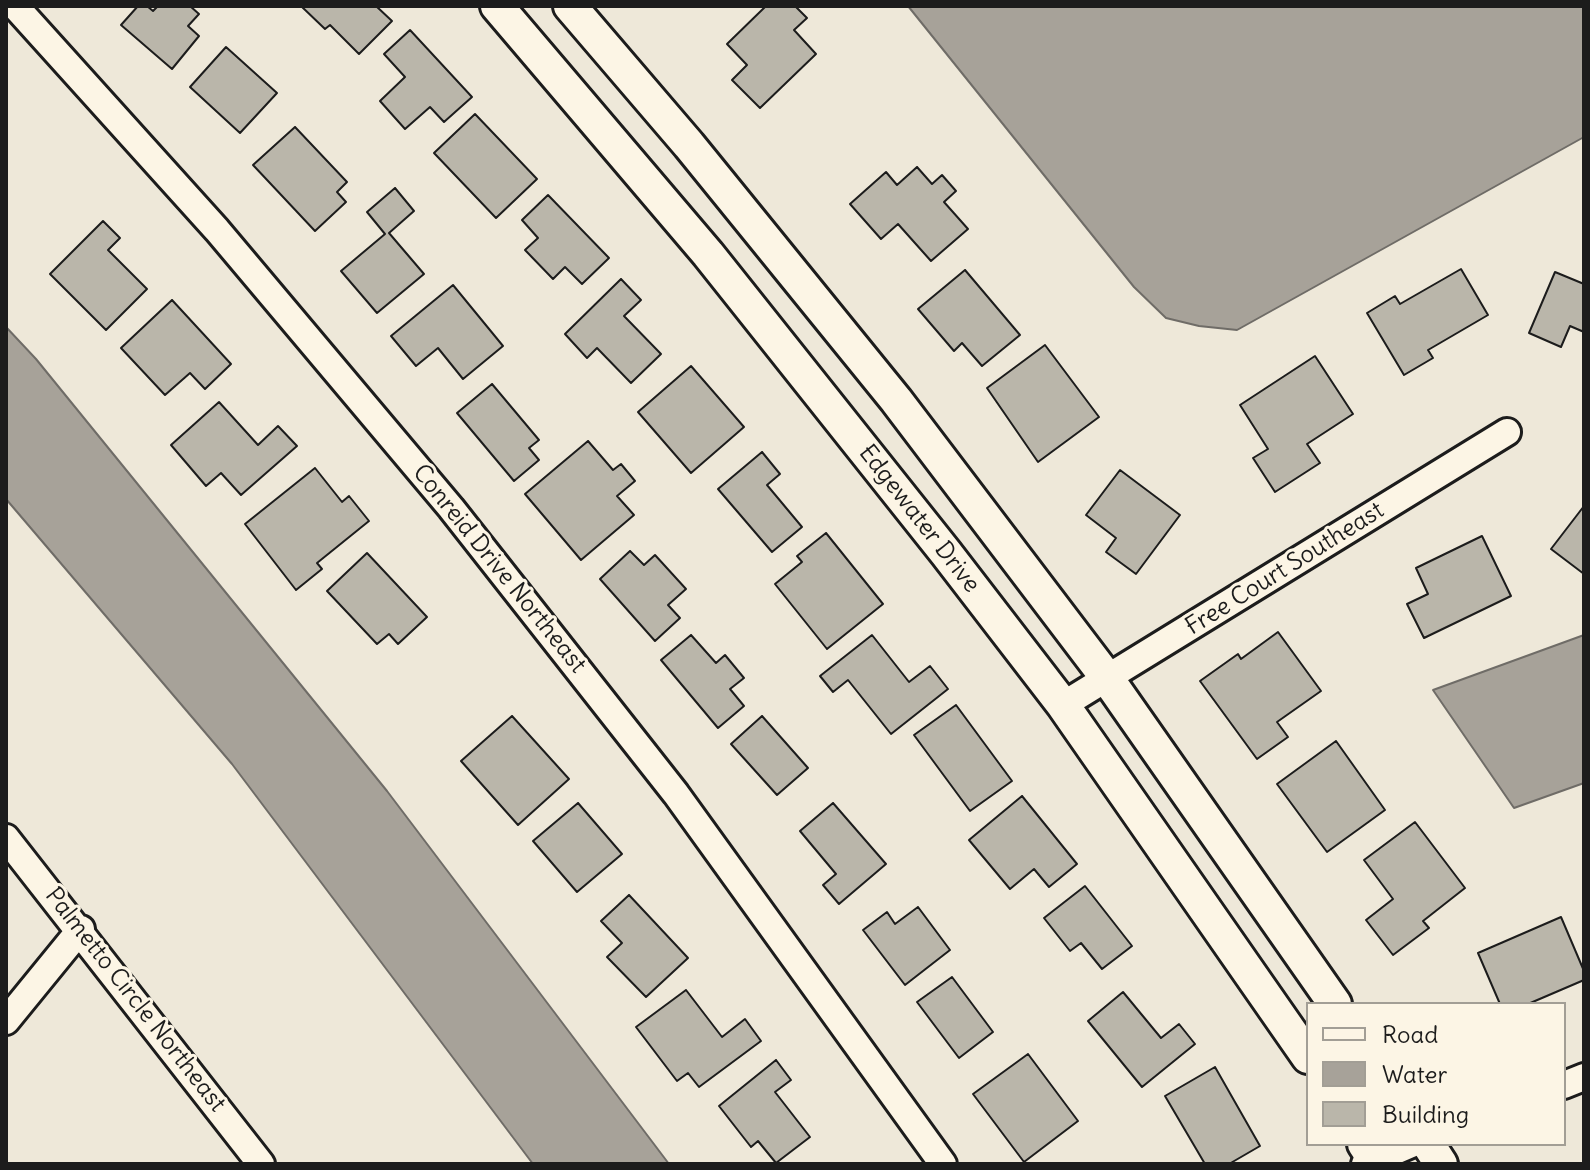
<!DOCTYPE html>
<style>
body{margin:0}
#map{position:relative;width:1590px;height:1170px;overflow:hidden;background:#eee8d9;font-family:Delius,sans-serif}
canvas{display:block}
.frame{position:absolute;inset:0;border:8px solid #1c1c1c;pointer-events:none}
.legend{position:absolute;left:1306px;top:1002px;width:260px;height:144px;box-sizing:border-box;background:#fcf5e5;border:2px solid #a29e95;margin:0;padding:10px 14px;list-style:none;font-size:24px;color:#1c1c1c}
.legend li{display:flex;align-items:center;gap:16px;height:40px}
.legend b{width:40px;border:2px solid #a29e95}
</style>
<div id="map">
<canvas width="1590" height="1170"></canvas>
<div class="frame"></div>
<ul class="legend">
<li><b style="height:10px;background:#fcf5e5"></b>Road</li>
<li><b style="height:22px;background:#a7a299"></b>Water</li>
<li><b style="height:22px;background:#bab6aa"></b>Building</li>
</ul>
</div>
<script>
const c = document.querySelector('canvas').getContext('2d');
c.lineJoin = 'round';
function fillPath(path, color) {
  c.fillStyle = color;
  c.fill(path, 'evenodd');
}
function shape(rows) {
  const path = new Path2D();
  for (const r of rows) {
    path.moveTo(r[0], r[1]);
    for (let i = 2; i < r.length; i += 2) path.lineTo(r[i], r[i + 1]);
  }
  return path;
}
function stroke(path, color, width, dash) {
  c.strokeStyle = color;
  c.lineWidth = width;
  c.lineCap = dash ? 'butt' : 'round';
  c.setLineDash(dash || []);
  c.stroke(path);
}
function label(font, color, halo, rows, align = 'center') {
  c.font = font + ' Delius,sans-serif';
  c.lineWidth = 6;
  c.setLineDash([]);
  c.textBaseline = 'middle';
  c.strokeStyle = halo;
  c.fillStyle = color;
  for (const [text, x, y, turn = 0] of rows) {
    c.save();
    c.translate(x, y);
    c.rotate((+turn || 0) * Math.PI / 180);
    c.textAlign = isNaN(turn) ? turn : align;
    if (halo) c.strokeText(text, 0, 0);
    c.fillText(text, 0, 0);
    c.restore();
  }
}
const water = shape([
 [908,6,1584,6,1584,137,1237,330,1199,326,1166,318,1134,287,908,6],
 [6,327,36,359,387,791,669,1164,533,1164,232,764,6,499,6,327],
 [1584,635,1584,783,1514,808,1433,690,1584,635]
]);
const building = shape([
 [138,6,147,6,153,11,158,6,190,6,199,14,188,26,199,36,172,69,121,25,138,6],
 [301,6,376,6,392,21,359,54,330,25,325,29,301,6],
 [766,6,795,6,807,18,794,30,816,54,760,108,732,80,747,65,727,44,766,6],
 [410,30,472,97,444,122,430,107,405,129,380,101,405,77,384,54,410,30],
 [226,47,277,93,240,133,190,87,226,47],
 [475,114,537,179,496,218,434,153,475,114],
 [295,127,347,182,337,192,346,202,315,231,253,165,295,127],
 [917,167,932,184,942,175,956,191,944,202,968,229,931,261,898,224,881,239,850,204,886,172,897,185,917,167],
 [395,188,414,211,389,233,424,274,377,313,341,271,385,234,367,212,395,188],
 [548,195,609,258,582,284,565,267,553,279,525,250,538,238,522,220,548,195],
 [103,221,120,238,108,250,147,289,106,330,50,274,103,221],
 [1461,269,1488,315,1428,350,1433,358,1404,375,1367,313,1395,296,1400,304,1461,269],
 [965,270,1020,335,982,366,962,343,954,351,918,309,965,270],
 [1555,272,1584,284,1584,332,1570,326,1561,347,1529,333,1555,272],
 [621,279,641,300,624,316,661,354,631,383,597,348,587,358,565,334,621,279],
 [453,285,503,346,463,379,438,348,416,366,391,336,453,285],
 [172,300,231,364,205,389,190,373,165,395,121,348,172,300],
 [1045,345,1099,417,1038,462,987,388,1045,345],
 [1315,356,1353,414,1307,444,1320,463,1275,492,1253,458,1268,449,1240,405,1315,356],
 [691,366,744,427,691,473,638,412,691,366],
 [492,384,539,440,529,448,539,460,514,481,457,413,492,384],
 [219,402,258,445,278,426,297,446,241,495,221,473,206,486,171,445,219,402],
 [588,441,613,470,621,464,635,481,617,496,634,515,581,560,525,494,588,441],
 [762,452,780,474,767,485,802,527,772,552,718,489,762,452],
 [315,468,342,502,349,496,369,521,317,563,322,569,296,590,245,524,315,468],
 [1120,470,1180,515,1136,574,1106,552,1116,538,1086,515,1120,470],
 [1584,506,1584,574,1551,549,1584,506],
 [826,533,883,604,827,649,775,584,802,562,797,556,826,533],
 [1482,536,1511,596,1424,638,1407,604,1428,594,1416,568,1482,536],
 [630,551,644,565,655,555,686,589,668,605,680,618,655,641,600,579,630,551],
 [367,553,427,617,398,644,389,634,377,644,327,591,367,553],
 [1278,632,1321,691,1277,722,1288,737,1257,759,1200,681,1238,654,1241,659,1278,632],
 [691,635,716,663,725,655,744,678,730,689,744,706,718,728,661,660,691,635],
 [872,635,909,682,930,666,948,689,891,734,848,680,833,692,820,676,872,635],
 [956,705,1012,781,970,811,914,735,956,705],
 [512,716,569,779,518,825,461,761,512,716],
 [762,716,808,768,777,795,731,744,762,716],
 [1336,741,1385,810,1327,852,1277,784,1336,741],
 [1022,796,1077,864,1049,887,1034,869,1010,889,969,840,1022,796],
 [578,803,622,854,577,892,533,841,578,803],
 [833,803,886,864,839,904,823,885,836,874,800,831,833,803],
 [1415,822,1465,888,1423,921,1429,928,1393,955,1366,920,1393,899,1364,860,1415,822],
 [1085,886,1132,946,1102,969,1081,943,1070,951,1044,918,1085,886],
 [629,895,688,958,646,997,607,957,622,943,601,921,629,895],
 [918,907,950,950,905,985,863,930,887,912,895,924,918,907],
 [1561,917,1584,971,1584,980,1528,1004,1500,1004,1478,953,1561,917],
 [952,977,993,1032,959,1058,917,1002,952,977],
 [686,990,722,1037,745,1019,761,1041,699,1087,688,1073,677,1081,636,1027,686,990],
 [1123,992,1161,1038,1179,1024,1195,1044,1142,1087,1088,1021,1123,992],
 [1028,1054,1078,1121,1024,1162,973,1094,1028,1054],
 [776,1060,791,1080,775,1092,810,1137,776,1163,758,1141,751,1147,719,1106,776,1060],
 [1215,1067,1260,1146,1229,1164,1205,1164,1165,1096,1215,1067]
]);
const minor = shape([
 [15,6,217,230,451,508,676,794,943,1164],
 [1063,705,1507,432],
 [6,838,261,1164],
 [6,1021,81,929],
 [1564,1085,1584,1077],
 [1365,1164,1411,1144]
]);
const tertiary = shape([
 [497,6,708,254,946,553,1063,705,1308,1057],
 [570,6,689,145,896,400,1107,678,1335,1004],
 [1364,1144,1377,1164],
 [1428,1144,1441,1164]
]);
const streetNames = [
 ["Edgewater Drive",919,519,52],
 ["Conreid Drive Northeast",499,569,51],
 ["Free Court Southeast",1285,569,-32],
 ["Palmetto Circle Northeast",135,1000,52]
];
fillPath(water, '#a7a299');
stroke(water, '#6f6c67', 2);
fillPath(building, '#bab6aa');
stroke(building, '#1c1c1c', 2);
stroke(minor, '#1c1c1c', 32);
stroke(tertiary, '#1c1c1c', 38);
stroke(minor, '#fcf5e5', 26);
stroke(tertiary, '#fcf5e5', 32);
label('24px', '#1c1c1c', '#fcf5e5', streetNames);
</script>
